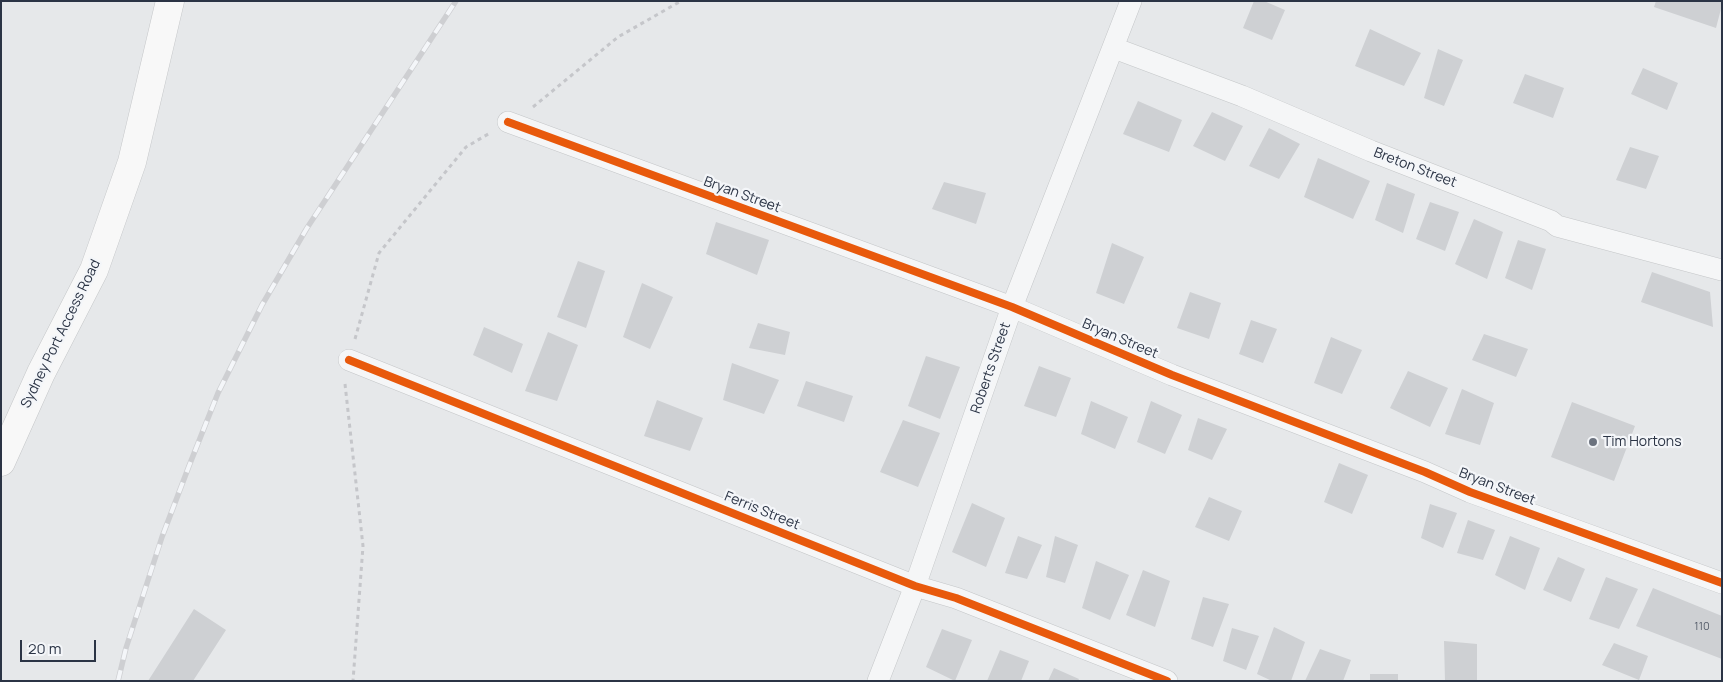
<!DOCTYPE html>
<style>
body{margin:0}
#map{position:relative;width:1723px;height:682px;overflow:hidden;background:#e6e8ea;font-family:Manrope,sans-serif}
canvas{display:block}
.frame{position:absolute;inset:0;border:2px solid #2b3445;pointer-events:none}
.scale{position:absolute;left:20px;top:640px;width:76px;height:22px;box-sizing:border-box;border:2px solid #2b3445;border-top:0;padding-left:6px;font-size:15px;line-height:18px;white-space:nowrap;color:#2b3445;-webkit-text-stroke:4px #f4f6f9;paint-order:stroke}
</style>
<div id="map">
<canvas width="1723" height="682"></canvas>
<div class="frame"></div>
<div class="scale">20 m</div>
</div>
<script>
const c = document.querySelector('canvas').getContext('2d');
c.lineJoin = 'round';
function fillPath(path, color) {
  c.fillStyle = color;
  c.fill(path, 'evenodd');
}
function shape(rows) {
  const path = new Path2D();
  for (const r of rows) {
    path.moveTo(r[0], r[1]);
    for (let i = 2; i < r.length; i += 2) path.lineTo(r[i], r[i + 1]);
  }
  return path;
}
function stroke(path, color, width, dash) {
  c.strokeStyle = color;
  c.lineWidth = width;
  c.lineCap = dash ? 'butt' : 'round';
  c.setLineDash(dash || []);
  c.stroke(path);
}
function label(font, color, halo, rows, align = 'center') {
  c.font = font + ' Manrope,sans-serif';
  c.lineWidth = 4.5;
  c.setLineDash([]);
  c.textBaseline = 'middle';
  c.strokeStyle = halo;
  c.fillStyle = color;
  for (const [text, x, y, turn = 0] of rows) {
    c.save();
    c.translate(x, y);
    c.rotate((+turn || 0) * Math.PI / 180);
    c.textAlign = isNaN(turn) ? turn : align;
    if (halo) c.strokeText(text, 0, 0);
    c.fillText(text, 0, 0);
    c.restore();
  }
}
const building = shape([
 [1254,1,1264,1,1285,10,1272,40,1243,28],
 [1656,1,1722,1,1722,5,1716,28,1654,7],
 [1370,29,1421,53,1404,86,1355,66],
 [1438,49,1463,60,1444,106,1424,98],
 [1643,68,1678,83,1667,110,1631,94],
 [1525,74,1564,88,1553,118,1513,103],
 [1138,101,1182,120,1169,152,1123,134],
 [1212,112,1243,126,1225,161,1193,146],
 [1269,128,1300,144,1279,179,1249,166],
 [1630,147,1659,156,1646,189,1616,180],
 [1318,158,1370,181,1353,219,1304,197],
 [944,182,986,193,976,224,932,209],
 [1387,183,1415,194,1403,233,1375,220],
 [1430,202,1459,212,1445,251,1416,239],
 [1474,219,1503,232,1487,279,1455,264],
 [716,222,769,240,757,275,706,254],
 [1518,240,1546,249,1532,290,1505,278],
 [1112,243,1144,257,1124,304,1096,293],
 [578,261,605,271,586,328,557,317],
 [1652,272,1710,292,1713,327,1641,302],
 [642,283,673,297,650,349,623,337],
 [1190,292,1221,303,1209,339,1177,328],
 [1251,320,1277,329,1263,363,1239,354],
 [758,323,790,332,785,355,749,348],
 [484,327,523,344,512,373,473,355],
 [548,332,578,345,557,401,525,391],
 [1484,334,1528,349,1516,377,1472,360],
 [1331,337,1362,350,1342,394,1314,383],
 [926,356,960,367,940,419,908,406],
 [732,363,779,380,764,414,723,400],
 [1039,366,1071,378,1056,417,1024,406],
 [1408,371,1448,388,1430,427,1390,408],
 [806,381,853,396,844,422,797,406],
 [1462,389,1494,403,1480,445,1445,434],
 [657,400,703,418,690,451,644,436],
 [1091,401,1128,417,1115,449,1081,434],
 [1151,401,1182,415,1165,454,1137,442],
 [1572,402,1635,426,1614,481,1551,457],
 [1198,418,1227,429,1212,460,1188,450],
 [903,420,940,433,918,487,880,472],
 [1339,463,1368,475,1352,514,1324,502],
 [1209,497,1242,511,1229,541,1195,527],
 [972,503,1005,518,986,567,952,552],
 [1430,504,1457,513,1443,548,1421,538],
 [1468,520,1495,530,1483,560,1457,553],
 [1018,536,1042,545,1027,579,1005,573],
 [1055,536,1078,545,1065,583,1046,577],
 [1510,536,1540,548,1525,590,1495,575],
 [1558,557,1585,569,1571,602,1543,590],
 [1096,561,1129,575,1110,620,1082,608],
 [1143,570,1170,581,1155,627,1126,615],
 [1606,577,1638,589,1619,629,1589,619],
 [1653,588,1722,616,1722,659,1636,626],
 [1203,597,1229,604,1213,647,1191,639],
 [194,609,226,630,193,681,148,681],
 [1274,627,1305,642,1291,681,1272,681,1257,674],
 [1232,628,1259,636,1246,670,1223,661],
 [942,629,972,640,955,681,926,667],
 [1444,641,1477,644,1477,681,1445,681],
 [1614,643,1648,656,1639,680,1602,665],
 [1320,649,1351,660,1343,681,1305,681],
 [1000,650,1029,661,1021,681,987,681],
 [1054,668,1079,679,1078,681,1048,681],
 [1370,674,1398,674,1398,681,1370,681]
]);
const path = shape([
 [533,107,618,37,681,1],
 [355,339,379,253,466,147,490,133],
 [345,384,363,546,353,681]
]);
const street = shape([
 [1114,48,1242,96,1371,151,1551,221,1557,226,1722,270],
 [508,122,1012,307,1172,375,1425,472,1470,492,1722,583],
 [349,360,915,586,956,598,1167,681],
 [878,681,915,586,1012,307,1131,1]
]);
const secondary = shape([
 [1,462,41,373,94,270,132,162,170,1]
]);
const rail = shape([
 [118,681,126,648,162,537,189,466,218,393,262,305,307,228,456,1]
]);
const cycleway = shape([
 [508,122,1012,307,1172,375,1425,472,1470,492,1722,583],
 [349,360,915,586,956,598,1167,681]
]);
const markers = [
 [1593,442,5,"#6c737f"]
];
const numberNames = [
 ["110",1702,627]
];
const streetNames = [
 ["Breton Street",1415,168,21],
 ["Bryan Street",742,195,20],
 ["Sydney Port Access Road",61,334,-64],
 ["Bryan Street",1120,339,23],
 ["Roberts Street",991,368,-71],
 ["Bryan Street",1497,487,21],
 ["Ferris Street",762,511,22]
];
const poiNames = [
 ["Tim Hortons",1603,442]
];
fillPath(building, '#ced0d3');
stroke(street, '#c4c6c8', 22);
stroke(secondary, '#c4c6c8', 29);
stroke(path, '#c5c6ca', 3, [4, 4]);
stroke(street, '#f5f6f7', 21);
stroke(secondary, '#f8f8f8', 28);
stroke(rail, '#cecfd2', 5.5);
stroke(rail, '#f4f6f9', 4, [11]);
stroke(cycleway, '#e8590c', 8);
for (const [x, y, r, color] of markers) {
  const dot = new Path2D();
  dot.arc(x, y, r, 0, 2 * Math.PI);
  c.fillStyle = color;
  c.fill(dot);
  stroke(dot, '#f4f6f9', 2);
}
label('11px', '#545c69', null, numberNames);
label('14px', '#2b3445', '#f4f6f9', streetNames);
label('14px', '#2b3445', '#f4f6f9', poiNames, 'left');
</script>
